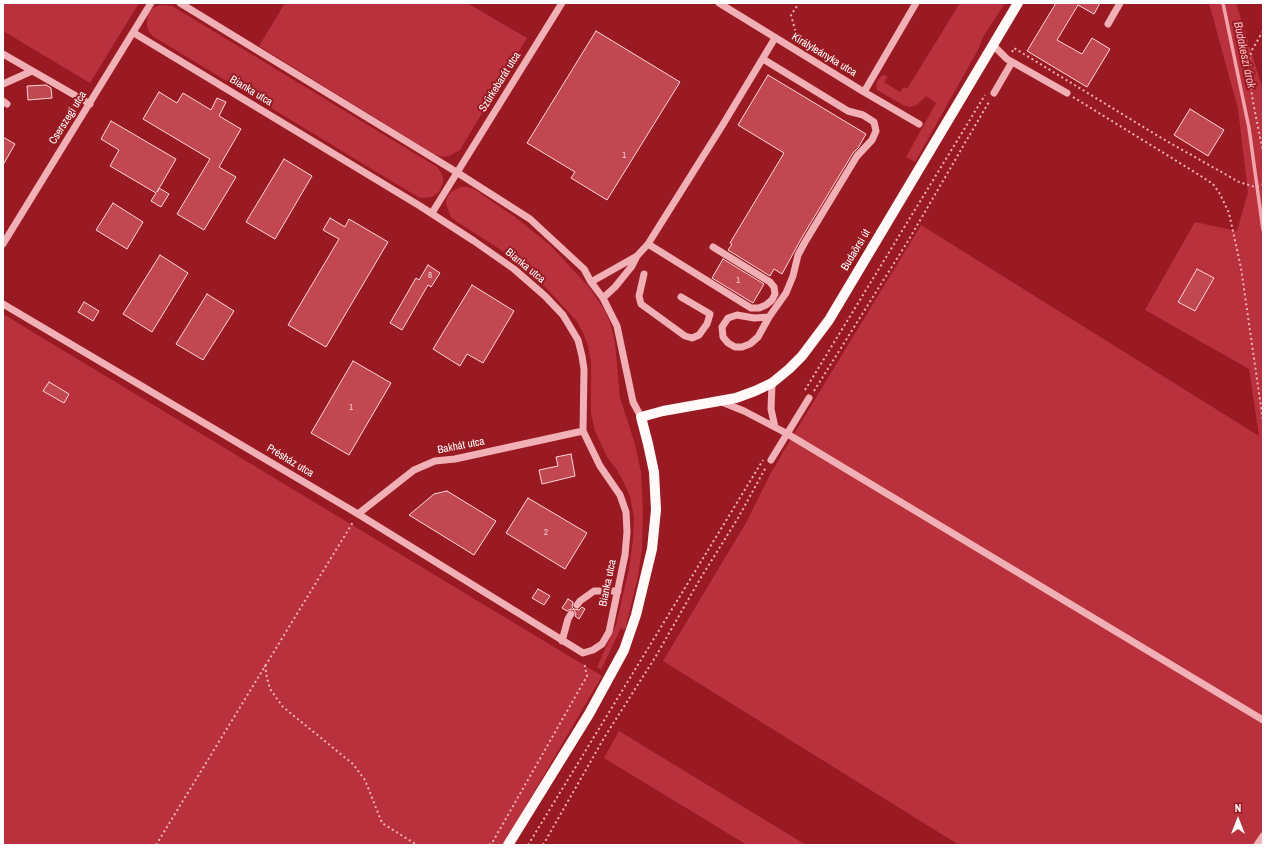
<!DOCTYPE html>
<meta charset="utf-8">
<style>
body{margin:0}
#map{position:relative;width:1266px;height:848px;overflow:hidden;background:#991a23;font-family:"Archivo Narrow",sans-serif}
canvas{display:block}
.frame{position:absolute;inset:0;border:4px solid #fff;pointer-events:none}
.north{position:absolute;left:1218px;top:800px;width:40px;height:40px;-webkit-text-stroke:3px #991a23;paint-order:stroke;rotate:0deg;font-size:11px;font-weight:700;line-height:16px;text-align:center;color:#fff}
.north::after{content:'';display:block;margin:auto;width:14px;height:18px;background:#fff;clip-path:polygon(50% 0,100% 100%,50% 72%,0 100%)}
</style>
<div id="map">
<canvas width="1266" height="848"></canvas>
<div class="frame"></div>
<div class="north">N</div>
</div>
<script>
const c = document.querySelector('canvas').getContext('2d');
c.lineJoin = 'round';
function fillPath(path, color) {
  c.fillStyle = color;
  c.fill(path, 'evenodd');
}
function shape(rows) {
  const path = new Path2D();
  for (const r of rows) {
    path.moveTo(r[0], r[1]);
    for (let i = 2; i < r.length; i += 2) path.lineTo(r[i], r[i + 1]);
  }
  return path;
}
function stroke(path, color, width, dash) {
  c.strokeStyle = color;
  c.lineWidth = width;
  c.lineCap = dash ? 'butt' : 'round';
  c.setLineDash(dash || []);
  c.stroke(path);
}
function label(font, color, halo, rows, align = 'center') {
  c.font = font + ' "Archivo Narrow",sans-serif';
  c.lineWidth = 4;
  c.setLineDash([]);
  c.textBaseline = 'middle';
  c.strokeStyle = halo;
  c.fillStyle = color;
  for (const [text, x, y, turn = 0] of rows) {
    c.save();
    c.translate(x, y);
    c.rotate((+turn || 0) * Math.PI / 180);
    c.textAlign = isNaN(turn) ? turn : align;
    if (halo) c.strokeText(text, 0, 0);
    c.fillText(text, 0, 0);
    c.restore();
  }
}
const green = shape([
 [3,3,139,3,90,83,3,31],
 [285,3,467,3,527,38,460,150,449,156,442,157,434,154,259,46],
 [960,3,1005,3,983,37,979,48,915,162,906,157,936,103,926,96,917,105,910,107,903,105,877,90,876,84,880,77,884,75,887,77,884,82,900,92,904,87,907,89],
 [1209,3,1236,3,1263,90,1263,845,959,845,663,661,747,521,771,473,789,442,921,225,1259,436,1249,369,1145,310,1195,222,1237,231,1248,192,1238,109],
 [159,5,166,5,172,6,437,167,442,174,443,179,443,183,439,192,432,197,423,198,418,197,154,37,149,32,147,26,147,19,149,13,153,8],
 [461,187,467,187,474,189,515,217,550,245,589,287,604,309,610,322,615,342,620,398,635,444,641,472,643,511,642,549,638,576,625,630,621,628,601,670,597,667,616,625,629,569,633,540,634,518,630,496,624,483,617,470,607,457,595,431,591,414,591,362,588,346,583,333,576,320,546,288,501,250,456,221,451,217,448,210,446,203,447,197,451,192],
 [3,314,602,676,503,845,3,845],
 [619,731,806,845,747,845,604,758]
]);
const stream = shape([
 [1223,3,1249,128,1263,230]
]);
const building = shape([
 [1056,3,1100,3,1094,14,1078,5,1057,40,1082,54,1092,38,1110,49,1087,87,1027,51,1056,3],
 [596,31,680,82,607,200,571,178,575,172,527,143,596,31],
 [768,75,866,134,858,148,853,153,801,239,782,274,774,269,770,276,728,250,732,244,730,243,784,153,738,125,768,75],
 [46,85,51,88,52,98,28,100,27,86,46,85],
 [159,92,177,103,183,93,211,110,217,98,226,102,219,116,241,129,219,167,236,177,204,230,177,214,210,159,143,119,159,92],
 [1190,109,1224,130,1208,156,1174,135,1190,109],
 [111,121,176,159,157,192,159,188,169,194,161,207,151,201,156,193,110,166,119,150,101,139,111,121],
 [3,137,15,144,3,165,3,137],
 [284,159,312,176,275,239,246,222,284,159],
 [113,203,143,222,127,249,96,230,113,203],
 [330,218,345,227,349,219,388,242,326,347,288,325,339,239,323,230,330,218],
 [160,255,188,273,152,332,123,314,160,255],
 [723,259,764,284,753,303,712,278,723,259],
 [428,265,440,273,431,287,428,285,402,330,390,323,416,278,419,280,428,265],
 [1197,269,1214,278,1195,311,1178,302,1197,269],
 [472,285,514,311,483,363,467,354,460,366,433,349,472,285],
 [207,294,234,311,203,360,176,344,207,294],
 [84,302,99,311,93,321,78,312,84,302],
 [353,361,391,383,349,455,311,433,353,361],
 [49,382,69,394,64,403,43,391,49,382],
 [571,454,575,476,542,484,539,470,558,466,556,457,571,454],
 [447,491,496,521,474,555,409,515,434,494,447,491],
 [528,498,587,533,565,569,506,533,528,498],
 [538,589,550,596,544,605,532,598,538,589],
 [568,599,573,602,572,607,574,609,579,610,582,607,585,609,579,619,575,616,576,614,574,610,571,609,567,611,562,608,568,599]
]);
const path = shape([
 [1263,31,1252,50,1249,60,1249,74,1253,102,1263,152],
 [795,40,797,37,791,15,799,3],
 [1012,52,1014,48,1163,139,1239,182,1255,187,1263,185],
 [1073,97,1196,173,1213,184,1220,194,1229,213,1241,268,1263,421],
 [805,390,985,95],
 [814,391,908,241,990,100],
 [265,665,267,678,270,689,283,707,353,764,365,780,382,823,417,845],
 [156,845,353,522],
 [489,845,492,843,587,676,584,662],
 [528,845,763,460],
 [543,845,604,738,656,656,700,579,738,518,766,467]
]);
const minor = shape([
 [180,3,458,173,530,219,584,269,591,282,603,298,617,326,633,402,641,417],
 [719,3,864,92,919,124],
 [1108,24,1120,3],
 [993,45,1007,59,1067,93],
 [3,54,90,104],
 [763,59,848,111,863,115,874,122,876,131,872,140,857,156,805,242,798,255,793,276,786,293,769,317,754,318,737,315,728,318,722,327,723,337,728,343,735,347,742,347,750,344,758,337,769,317],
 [3,84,32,71],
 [864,92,916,3],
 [994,93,1012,62],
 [3,101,7,104],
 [432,213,562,3],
 [3,244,151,3],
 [648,244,751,308,759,308,766,305,772,300,775,294,774,287,770,282,713,247],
 [644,274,639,296,641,304,685,336,692,338,699,335,707,324,710,314,681,297],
 [591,282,637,256,648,244,722,126,775,38],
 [603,298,615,287,632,266,637,256],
 [3,304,358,514,583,653,593,650,602,644,609,632,625,555,627,532,626,512,620,495,600,466,583,431,584,369,582,356,578,340,563,315,545,296,514,269,474,241,420,206,134,33],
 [772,383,771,409,775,427],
 [719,401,744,411,786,433,1263,720],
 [771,460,809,398],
 [358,514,414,470,435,461,455,459,583,431],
 [577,605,580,601,594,591,618,591],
 [562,641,568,619,571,614],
 [1257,845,1263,836]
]);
const major = shape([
 [508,845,589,714,624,650,636,615,652,549,656,510,654,472,648,444,641,417,663,411,736,398,755,391,772,383,789,369,802,356,829,320,1018,3]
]);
const numberNames = [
 ["1",624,156],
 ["8",430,276],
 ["1",738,281],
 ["1",351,408],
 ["2",546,533]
];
const streetNames = [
 ["Királyleányka utca",824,55,31],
 ["Szürkebarát utca",500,82,-58],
 ["Bianka utca",251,91,31],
 ["Cserszegi utca",68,118,-58],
 ["Budaörsi út",856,250,-59],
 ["Bianka utca",525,266,39],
 ["Bakhát utca",461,446,-11],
 ["Présház utca",290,461,31],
 ["Bianka utca",608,583,-78]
];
const waterNames = [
 ["Budakeszi árok",1244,55,78]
];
fillPath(green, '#b8313d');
stroke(stream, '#f3a3ab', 3.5);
fillPath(building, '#c14751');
stroke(building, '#fbd7da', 1);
stroke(path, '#f1b0b5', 2, [2, 3]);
stroke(minor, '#f1b0b5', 7);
stroke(major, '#fff9f9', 10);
label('9px', '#f0d1d4', null, numberNames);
label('11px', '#fff', '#991a23', streetNames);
label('italic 12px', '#f7bcc1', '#991a23', waterNames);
</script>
